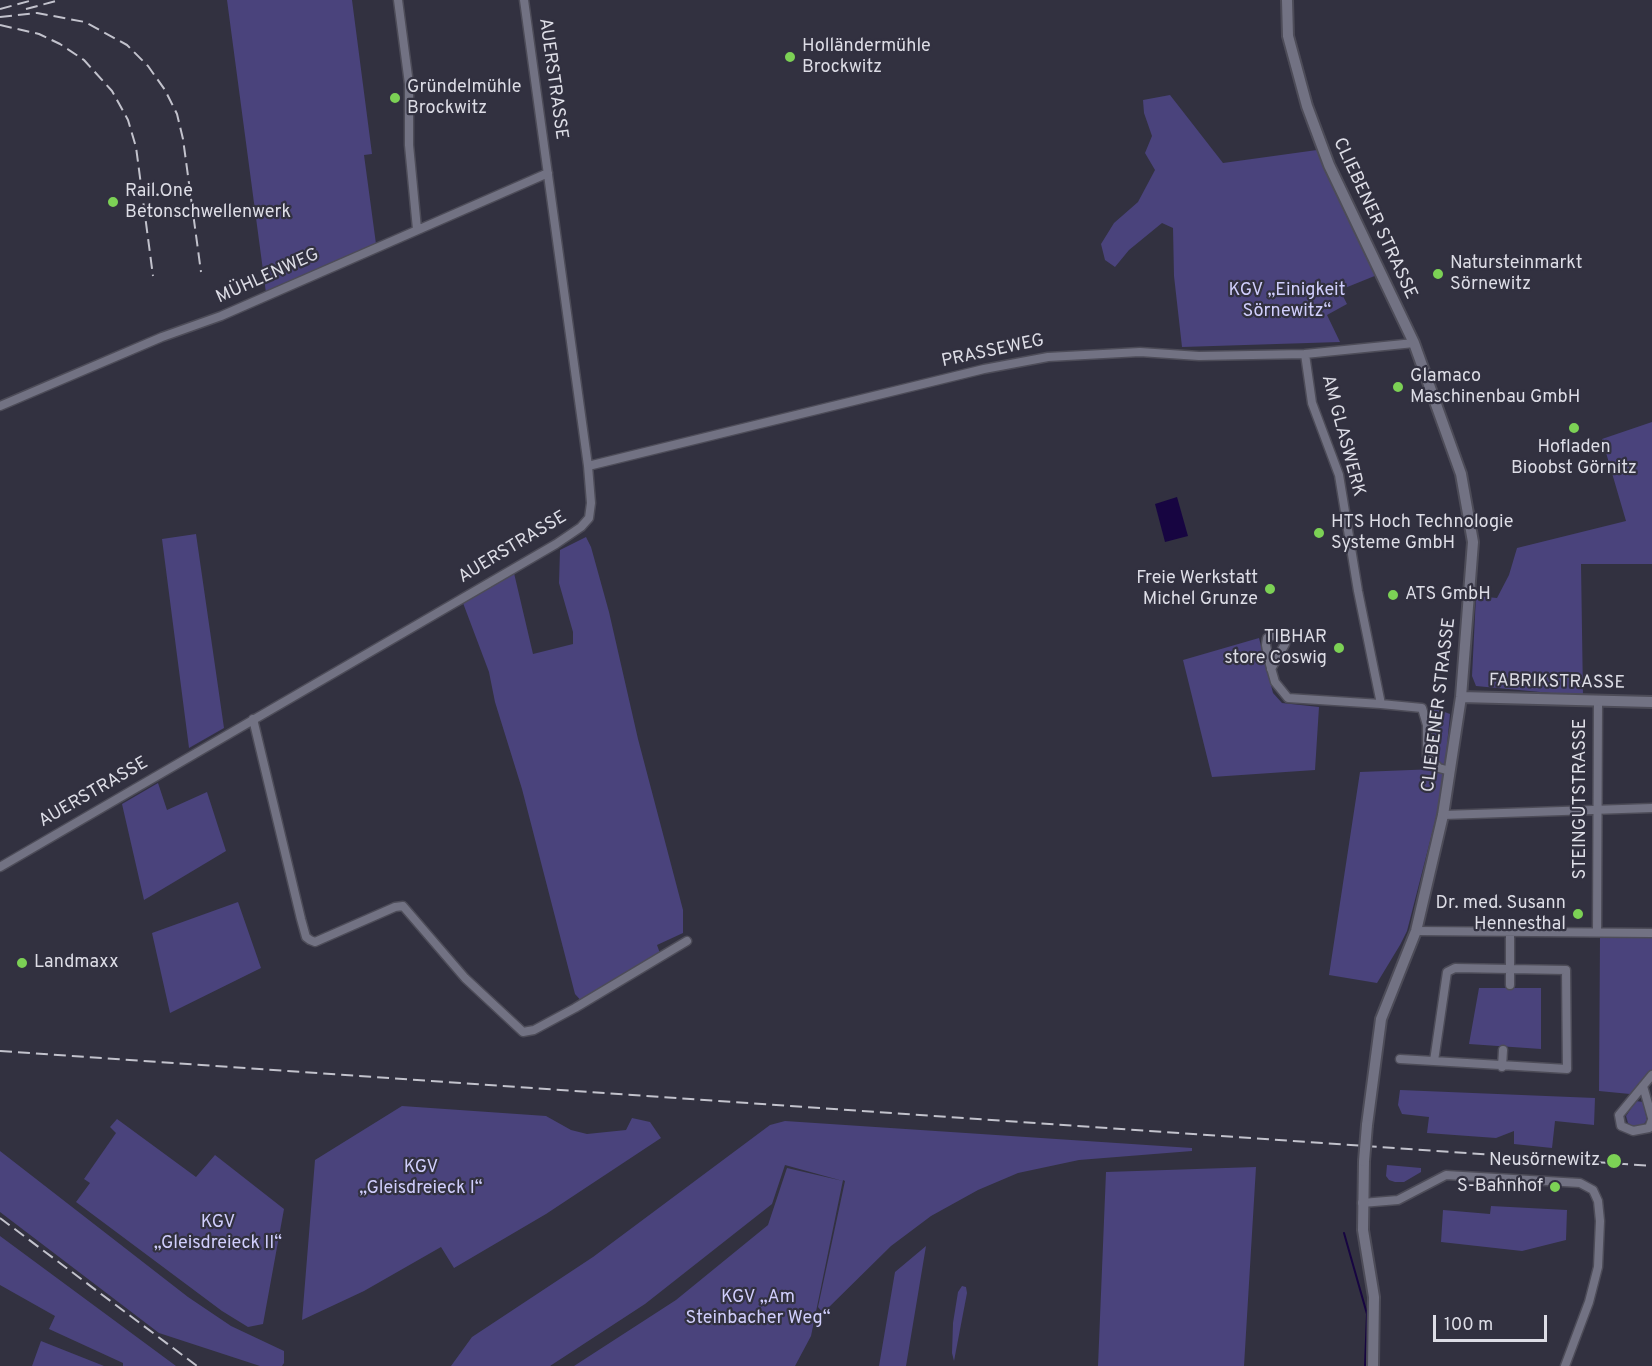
<!DOCTYPE html>
<meta charset="utf-8">
<style>
body{margin:0}
#map{position:relative;width:1652px;height:1366px;overflow:hidden;background:#323140;font-family:Overpass,sans-serif}
canvas{display:block}
.scale{position:absolute;left:1433px;top:1315px;width:114px;height:27px;box-sizing:border-box;border:3px solid #dddde6;border-top:0;padding-left:8px;font-size:18px;line-height:21px;white-space:nowrap;color:#dddde6;-webkit-text-stroke:4px #323140;paint-order:stroke}
</style>
<div id="map">
<canvas width="1652" height="1366"></canvas>
<div class="scale">100 m</div>
</div>
<script>
const c = document.querySelector('canvas').getContext('2d');
c.lineJoin = 'round';
function fillPath(path, color) {
  c.fillStyle = color;
  c.fill(path, 'evenodd');
}
function shape(rows) {
  const path = new Path2D();
  for (const r of rows) {
    path.moveTo(r[0], r[1]);
    for (let i = 2; i < r.length; i += 2) path.lineTo(r[i], r[i + 1]);
  }
  return path;
}
function stroke(path, color, width, dash) {
  c.strokeStyle = color;
  c.lineWidth = width;
  c.lineCap = dash ? 'butt' : 'round';
  c.setLineDash(dash || []);
  c.stroke(path);
}
function label(font, color, halo, rows, align = 'center') {
  c.font = font + ' Overpass,sans-serif';
  c.lineWidth = 4.5;
  c.setLineDash([]);
  c.textBaseline = 'middle';
  c.strokeStyle = halo;
  c.fillStyle = color;
  for (const [text, x, y, turn = 0] of rows) {
    c.save();
    c.translate(x, y);
    c.rotate((+turn || 0) * Math.PI / 180);
    c.textAlign = isNaN(turn) ? turn : align;
    if (halo) c.strokeText(text, 0, 0);
    c.fillText(text, 0, 0);
    c.restore();
  }
}
const green = shape([
 [227,0,352,0,372,154,364,155,376,244,266,293],
 [1170,95,1223,163,1317,150,1377,275,1340,290,1347,304,1327,315,1340,342,1182,347,1174,276,1173,228,1162,223,1129,250,1115,267,1105,260,1101,244,1114,223,1138,202,1155,170,1145,153,1152,136,1144,113,1143,100],
 [1652,422,1652,564,1581,564,1583,696,1476,686,1472,676,1476,596,1497,598,1509,575,1517,548,1626,521,1602,439],
 [196,534,224,728,189,748,162,539],
 [586,537,591,547,609,612,638,739,683,910,683,933,657,945,661,956,584,1004,575,994,522,789,495,702,489,672,463,603,514,573,533,654,573,644,573,632,559,583,560,550],
 [1259,638,1273,693,1282,703,1319,707,1315,770,1212,777,1183,660],
 [1434,708,1450,714,1445,766,1436,762,1429,751,1431,716,1434,716],
 [1436,769,1445,775,1439,806,1407,931,1400,945,1377,983,1329,975,1360,772],
 [158,783,167,810,207,792,226,851,144,900,122,804],
 [238,902,261,968,170,1013,152,933],
 [1652,935,1652,1070,1630,1094,1599,1091,1600,936],
 [1479,988,1541,988,1541,1049,1469,1044],
 [1400,1090,1595,1098,1594,1125,1555,1121,1552,1148,1514,1144,1514,1131,1496,1138,1427,1133,1429,1117,1402,1114,1398,1105],
 [1636,1101,1643,1102,1647,1120,1642,1126,1634,1127,1628,1123,1626,1116],
 [402,1106,546,1116,571,1130,587,1134,626,1130,632,1118,650,1122,661,1138,546,1214,454,1268,441,1247,364,1291,302,1320,315,1160],
 [117,1119,196,1177,215,1155,284,1209,263,1324,248,1327,222,1311,76,1202,90,1183,84,1179,116,1133,110,1127],
 [785,1121,1192,1148,1192,1151,1079,1160,1018,1173,978,1190,931,1216,891,1246,823,1313,818,1307,845,1181,843,1180,811,1336,795,1366,574,1366,676,1300,768,1225,787,1168,843,1181,785,1165,772,1204,645,1304,550,1366,451,1366,472,1337,593,1257,770,1125],
 [0,1151,188,1297,231,1326,284,1351,284,1363,282,1366,260,1366,159,1333,0,1212],
 [1387,1165,1421,1168,1421,1172,1404,1182,1395,1182,1389,1180,1386,1176],
 [1256,1167,1244,1366,1098,1366,1106,1172],
 [1491,1206,1567,1210,1566,1240,1522,1251,1441,1242,1443,1210,1490,1214],
 [0,1236,176,1366,123,1366,123,1363,49,1329,55,1316,0,1285],
 [926,1246,906,1366,879,1366,895,1272],
 [962,1286,966,1287,967,1293,954,1361,952,1353,953,1323,958,1292],
 [41,1341,104,1366,32,1366]
]);
const water = shape([
 [1177,497,1188,536,1165,542,1155,504]
]);
const stream = shape([
 [1344,1233,1367,1314,1365,1366]
]);
const minor = shape([
 [398,0,409,84,409,145,417,229],
 [0,406,162,337,221,316,548,173],
 [588,466,984,369,1048,357,1140,352,1199,356,1305,354,1414,343],
 [1271,669,1285,644,1284,639,1277,634,1267,638,1266,645,1269,661,1275,682,1288,698,1381,704,1358,591,1339,475,1312,403,1305,354],
 [1381,704,1422,708,1427,725,1427,756,1439,768,1450,771],
 [253,719,301,919,306,937,310,940,315,942,395,907,403,906,465,978,523,1032,534,1030,575,1008,687,941],
 [1443,815,1652,808],
 [0,867,556,544,581,527,589,518,591,503,588,466,524,0],
 [1416,931,1652,933],
 [1597,932,1598,702],
 [1510,985,1510,931],
 [1400,1059,1567,1069,1566,970,1455,968,1447,972,1434,1061],
 [1502,1067,1503,1050],
 [1652,1075,1619,1115,1621,1126,1633,1131,1649,1128,1652,1120],
 [1643,1086,1652,1118],
 [1362,1203,1398,1200,1446,1175,1580,1183,1593,1190,1598,1201,1600,1221,1598,1267,1589,1302,1565,1366]
]);
const tertiary = shape([
 [1287,0,1288,36,1307,106,1329,165,1414,343,1461,474,1473,542,1461,697,1443,815,1416,931,1381,1019,1367,1125],
 [1461,697,1652,702],
 [1364,1161,1363,1230,1374,1297,1373,1366]
]);
const rail = shape([
 [0,9,33,0],
 [26,9,60,0],
 [0,17,37,13,85,22,127,45,148,66,165,90,177,114,183,139,201,272],
 [0,25,39,34,60,44,84,60,112,91,128,120,136,147,153,276],
 [0,1051,1652,1166],
 [0,1218,197,1366]
]);
const tertiaryBridge = shape([
 [1364,1161,1367,1125]
]);
const markers = [
 [790,57,6,"#7cd155"],
 [395,98,6,"#7cd155"],
 [113,202,6,"#7cd155"],
 [1438,274,6,"#7cd155"],
 [1398,387,6,"#7cd155"],
 [1574,428,6,"#7cd155"],
 [1319,533,6,"#7cd155"],
 [1270,589,6,"#7cd155"],
 [1393,595,6,"#7cd155"],
 [1339,648,6,"#7cd155"],
 [1578,914,6,"#7cd155"],
 [22,963,6,"#7cd155"],
 [1614,1161,8,"#7cd155"],
 [1555,1187,6,"#7cd155"]
];
const poiNames = [
 ["Holländermühle",802,47],
 ["Brockwitz",802,68],
 ["Gründelmühle",407,88],
 ["Brockwitz",407,109],
 ["Rail.One",125,192],
 ["Betonschwellenwerk",125,213],
 ["Natursteinmarkt",1450,264],
 ["Sörnewitz",1450,285],
 ["Glamaco",1410,377],
 ["Maschinenbau GmbH",1410,398],
 ["Hofladen",1574,448,"center"],
 ["Bioobst Görnitz",1574,469,"center"],
 ["HTS Hoch Technologie",1331,523],
 ["Systeme GmbH",1331,544],
 ["Freie Werkstatt",1258,579,"right"],
 ["Michel Grunze",1258,600,"right"],
 ["ATS GmbH",1405,595],
 ["TIBHAR",1327,638,"right"],
 ["store Coswig",1327,659,"right"],
 ["Dr. med. Susann",1566,904,"right"],
 ["Hennesthal",1566,925,"right"],
 ["Landmaxx",34,963],
 ["Neusörnewitz",1600,1161,"right"],
 ["S-Bahnhof",1543,1187,"right"]
];
const streetNames = [
 ["AUERSTRASSE",552,79,82],
 ["CLIEBENER STRASSE",1374,219,65],
 ["MÜHLENWEG",268,277,-24],
 ["PRASSEWEG",993,352,-12],
 ["AM GLASWERK",1342,436,75],
 ["AUERSTRASSE",513,548,-31],
 ["FABRIKSTRASSE",1557,683,1],
 ["CLIEBENER STRASSE",1440,705,-83],
 ["AUERSTRASSE",94,793,-30],
 ["STEINGUTSTRASSE",1581,799,-90]
];
const parkNames = [
 ["KGV „Einigkeit",1287,291],
 ["Sörnewitz“",1287,312],
 ["KGV",421,1168],
 ["„Gleisdreieck I“",421,1189],
 ["KGV",218,1223],
 ["„Gleisdreieck II“",218,1244],
 ["KGV „Am",758,1298],
 ["Steinbacher Weg“",758,1319]
];
fillPath(green, '#4a437c');
fillPath(water, '#170541');
stroke(stream, '#170541', 2);
stroke(minor, '#4d4c58', 11);
stroke(tertiary, '#4d4c58', 14);
stroke(minor, '#727283', 8);
stroke(tertiary, '#727283', 10);
stroke(rail, '#c2c2cc', 2, [12, 6]);
stroke(tertiaryBridge, '#4d4c58', 14, []);
stroke(tertiaryBridge, '#727283', 10);
for (const [x, y, r, color] of markers) {
  const dot = new Path2D();
  dot.arc(x, y, r, 0, 2 * Math.PI);
  c.fillStyle = color;
  c.fill(dot);
  stroke(dot, '#323140', 2);
}
label('18px', '#dddde6', '#323140', poiNames, 'left');
label('18px', '#dddde6', '#323140', streetNames);
label('18px', '#d0cefc', '#323140', parkNames);
</script>
